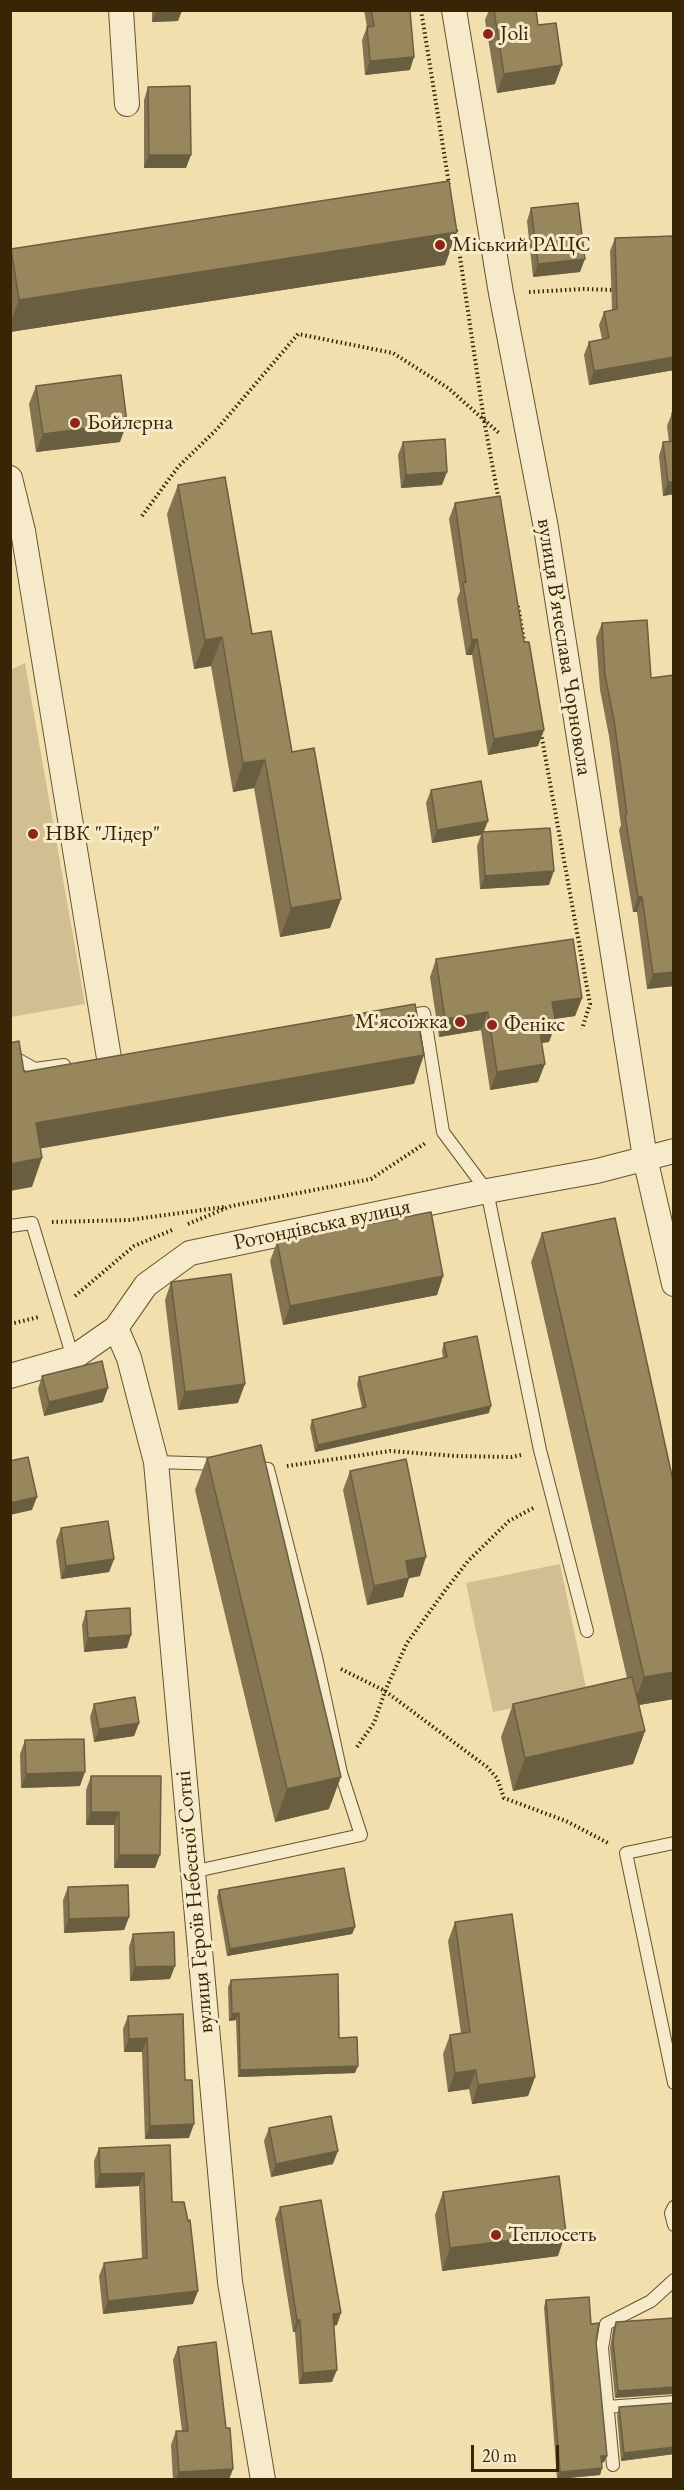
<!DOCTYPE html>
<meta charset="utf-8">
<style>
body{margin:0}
#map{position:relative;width:684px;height:2490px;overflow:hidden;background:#f1dfae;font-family:"EB Garamond",serif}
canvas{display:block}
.frame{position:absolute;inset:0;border:12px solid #382506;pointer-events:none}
.scale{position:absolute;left:471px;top:2445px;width:88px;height:27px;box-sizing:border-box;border:3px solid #382506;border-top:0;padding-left:8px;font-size:18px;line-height:21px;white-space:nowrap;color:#382506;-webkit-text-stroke:4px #f6eaca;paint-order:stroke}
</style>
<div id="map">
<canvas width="684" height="2490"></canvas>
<div class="frame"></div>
<div class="scale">20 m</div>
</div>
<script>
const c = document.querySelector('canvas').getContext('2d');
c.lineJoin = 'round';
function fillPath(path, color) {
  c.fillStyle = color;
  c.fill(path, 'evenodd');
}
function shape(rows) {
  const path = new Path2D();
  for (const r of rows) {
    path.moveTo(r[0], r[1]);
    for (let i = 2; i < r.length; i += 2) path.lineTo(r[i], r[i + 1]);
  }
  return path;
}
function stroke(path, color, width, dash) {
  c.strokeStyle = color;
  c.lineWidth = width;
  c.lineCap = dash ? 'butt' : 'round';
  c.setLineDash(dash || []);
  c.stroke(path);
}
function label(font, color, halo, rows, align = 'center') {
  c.font = font + ' "EB Garamond",serif';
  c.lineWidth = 6;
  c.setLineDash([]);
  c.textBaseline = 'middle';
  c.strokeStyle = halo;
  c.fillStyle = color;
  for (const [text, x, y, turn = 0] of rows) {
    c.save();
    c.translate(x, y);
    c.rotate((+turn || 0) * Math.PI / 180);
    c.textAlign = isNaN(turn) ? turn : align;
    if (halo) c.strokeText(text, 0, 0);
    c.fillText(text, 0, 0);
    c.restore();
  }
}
const green = shape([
 [25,663,85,1004,11,1017,10,670],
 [560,1564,587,1692,493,1712,466,1583]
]);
const path = shape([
 [421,10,449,184],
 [456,230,484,420,499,501],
 [529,292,584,289,614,290],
 [142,516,178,467,217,429,298,334,393,353,448,388,499,433],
 [518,606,525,646],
 [541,733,590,1004,582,1029],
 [52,1222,129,1220,224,1207],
 [188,1224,231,1206,371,1179,427,1142],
 [75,1296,134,1246,172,1230],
 [10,1324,39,1317],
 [287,1466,390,1451,455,1456,512,1457,521,1455],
 [341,1669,385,1691,487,1767,497,1778,504,1798,566,1821,610,1844],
 [357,1747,374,1723,385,1691,407,1643,444,1592,468,1561,509,1521,535,1507]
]);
const lane = shape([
 [402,1016,424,1013,443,1132,487,1191,540,1450,587,1631],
 [10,1055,35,1069,64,1065],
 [10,1226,32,1223,73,1358],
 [156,1462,221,1464],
 [674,1843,626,1853,674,2083],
 [192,1872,361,1835,341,1773,316,1657,268,1469,253,1467],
 [674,2207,671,2213,674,2225],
 [607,2407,674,2402],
 [613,2465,602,2348,606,2324,651,2301,674,2280]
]);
const street = shape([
 [121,10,127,104],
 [454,10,501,293,546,528,645,1158,674,1284],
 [10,478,23,531,109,1058],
 [116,1328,129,1358,156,1462,230,2282,263,2480],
 [10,1376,73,1358,116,1328,146,1285,190,1253,487,1191,597,1171,674,1151]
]);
const wall = shape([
 [152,10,182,10,178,21,152,22],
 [364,10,414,10,410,11,410,70,365,75,362,40,367,27],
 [489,10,536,10,538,25,555,84,497,93,485,20],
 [148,87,186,168,144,168,144,100],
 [531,208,580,272,533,277,527,221],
 [674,236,674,370,589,385,584,355,589,342,602,339,599,325,604,312,612,310,610,251,615,238],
 [11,249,445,265,10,332],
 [36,386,120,442,36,452,29,404],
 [672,413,674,413,674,494,663,496,659,456,663,442,669,442,667,426],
 [403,442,442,485,401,488,398,455],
 [178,485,252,634,341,899,330,928,280,937,254,788,233,792,211,666,194,669,167,514],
 [455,503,538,746,488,755,472,655,466,655,457,599,460,591,449,519],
 [602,623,674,986,647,989,637,912,633,912,619,830,621,825,609,736,600,690,596,638],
 [431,790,484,832,549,885,480,889,477,846,481,835,432,843,426,803],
 [436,959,582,998,575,1016,555,1019,549,1042,541,1043,538,1082,490,1090,481,1030,439,1037,430,977],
 [542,1233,674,1699,639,1705,645,1731,633,1764,513,1791,501,1737,513,1704,627,1678,531,1262],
 [277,1242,443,1276,437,1295,283,1325,270,1261],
 [171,1282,238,1403,178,1410,165,1300],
 [444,1343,489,1413,315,1452,310,1427,312,1420,362,1408,357,1384,359,1377,443,1358,442,1350],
 [42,1376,103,1402,44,1416,38,1389],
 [207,1458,329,1809,275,1822,195,1490],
 [350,1471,420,1576,409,1578,403,1597,367,1605,343,1490],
 [61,1528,114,1559,109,1572,61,1579,56,1541],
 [86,1611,127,1648,84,1652,82,1625],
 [94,1704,139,1723,134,1736,94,1742,90,1717],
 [25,1740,80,1786,21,1788,20,1754],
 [91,1776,161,1776,155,1868,114,1868,114,1825,86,1825,86,1790],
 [68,1887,129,1917,124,1930,64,1933,63,1900],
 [219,1890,355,1927,352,1934,227,1956,217,1897],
 [455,1922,535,2077,528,2096,472,2104,469,2089,448,2092,443,2054,450,2035,461,2033,448,1941],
 [133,1934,170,1979,130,1981,129,1947],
 [231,1980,339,2038,355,2073,238,2077,236,2020,229,2021,228,1987],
 [128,2016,185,2080,189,2138,145,2139,142,2052,124,2052,123,2029],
 [269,2128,333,2164,271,2177,264,2141],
 [170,2145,172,2202,193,2304,103,2314,99,2276,104,2263,142,2259,139,2186,95,2188,94,2161,99,2148],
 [443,2192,558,2256,442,2271,435,2215],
 [280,2207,337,2325,334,2326,332,2382,299,2384,295,2332,293,2332,275,2219],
 [546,2300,591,2324,596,2342,607,2456,604,2462,602,2463,602,2468,600,2475,557,2479,544,2307],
 [674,2318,615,2398,610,2348,613,2329,616,2322],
 [178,2347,229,2480,173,2480,171,2445,176,2431,182,2431,173,2360],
 [674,2403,674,2454,621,2461,617,2415,619,2407]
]);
const shadedWall = shape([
 [156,10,182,10,178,21,152,22],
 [414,57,410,70,365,75,370,61],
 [562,65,555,84,497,93,504,74],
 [149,155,191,155,186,168,144,168],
 [457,232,445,265,10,332,10,324,19,300],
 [585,259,580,272,533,277,538,264],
 [674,357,674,370,589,385,594,371],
 [127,423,120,442,36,452,43,434],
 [447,472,442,485,401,488,406,475],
 [668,482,674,482,674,494,663,496],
 [222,637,211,666,194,669,205,640],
 [477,639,472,655,466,655,472,640],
 [544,730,538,746,488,755,494,739],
 [265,760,254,788,233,792,243,763],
 [488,821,483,834,482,832,481,835,432,843,437,830],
 [554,871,549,885,480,889,485,876],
 [638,897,642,897,637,912,633,912],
 [341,899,330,928,280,937,291,908],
 [674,972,674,986,647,989,653,974],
 [582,998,575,1016,546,1020,552,1002],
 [488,1012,481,1030,439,1037,445,1019],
 [556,1024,549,1042,532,1044,539,1026],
 [424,1055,414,1084,26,1151,36,1123],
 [545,1064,538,1082,490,1090,497,1072],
 [42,1158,32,1187,10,1191,10,1164],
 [443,1276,437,1295,283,1325,290,1306],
 [245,1384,238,1403,178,1410,185,1392],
 [108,1388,103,1402,44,1416,49,1402],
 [491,1406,489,1413,315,1452,318,1445],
 [37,1497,32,1510,10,1515,10,1503],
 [426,1557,420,1576,399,1580,406,1561],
 [114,1559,109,1572,61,1579,66,1566],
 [409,1578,403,1597,367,1605,374,1586],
 [131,1635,127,1648,84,1652,88,1638],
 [674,1672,674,1699,633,1706,644,1677],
 [139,1723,134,1736,94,1742,99,1729],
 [645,1731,633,1764,513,1791,525,1758],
 [85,1772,80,1786,21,1788,26,1774],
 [341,1777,329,1809,275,1822,287,1789],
 [91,1812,119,1812,114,1825,86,1825],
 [119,1855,160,1855,155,1868,114,1868],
 [129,1917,124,1930,64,1933,69,1919],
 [355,1927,352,1934,227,1956,230,1949],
 [175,1966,170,1979,130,1981,135,1967],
 [239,2013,236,2020,229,2021,232,2014],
 [147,2038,142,2052,124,2052,129,2039],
 [358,2066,355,2073,238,2077,240,2070],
 [476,2070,469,2089,448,2092,455,2073],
 [535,2077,528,2096,472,2104,478,2085],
 [194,2124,189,2138,145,2139,150,2126],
 [338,2151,333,2164,271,2177,276,2164],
 [144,2173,139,2186,95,2188,100,2174],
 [566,2233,558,2256,442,2271,450,2248],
 [198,2291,193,2304,103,2314,108,2301],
 [341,2313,337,2325,329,2326,333,2314],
 [297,2320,300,2320,295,2332,293,2332],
 [337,2370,332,2382,299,2384,303,2373],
 [674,2387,674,2394,615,2398,618,2391],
 [674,2447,674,2454,621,2461,624,2453],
 [601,2456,607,2456,604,2462,599,2463],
 [602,2468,600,2475,557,2479,560,2472],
 [233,2469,229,2480,176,2480,179,2472]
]);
const building = shape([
 [371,10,410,10,414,57,370,61,367,27,374,26,371,10],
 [494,10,536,10,538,25,556,23,562,65,504,74,494,10],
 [190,86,191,155,149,155,148,87,190,86],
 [449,181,457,232,19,300,11,249,449,181],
 [578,203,585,259,538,264,531,208,578,203],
 [674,236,674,357,594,371,589,342,609,338,604,312,617,309,615,238,674,236],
 [121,375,127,423,43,434,36,386,121,375],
 [672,413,674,413,674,428,672,413],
 [445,439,447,472,406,475,403,442,445,439],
 [674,441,674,482,668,482,663,442,674,441],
 [225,477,252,634,271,631,292,752,314,748,341,899,291,908,265,760,243,763,222,637,205,640,178,485,225,477],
 [500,496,524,642,529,642,544,730,494,739,477,639,472,640,463,583,466,582,455,503,500,496],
 [647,620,651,678,674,675,674,972,653,974,642,897,638,897,625,815,627,814,614,720,605,675,602,623,647,620],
 [481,781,488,821,437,830,431,790,481,781],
 [550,828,554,871,485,876,482,832,550,828],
 [573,939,582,998,552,1002,556,1024,539,1026,545,1064,497,1072,488,1012,445,1019,436,959,573,939],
 [415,1004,424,1055,36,1123,42,1158,10,1164,10,1043,19,1041,24,1072,415,1004],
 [431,1212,443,1276,290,1306,277,1242,431,1212],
 [615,1218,674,1485,674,1672,644,1677,542,1233,615,1218],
 [231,1274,245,1384,185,1392,171,1282,231,1274],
 [477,1336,491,1406,318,1445,312,1420,366,1407,359,1377,447,1357,444,1343,477,1336],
 [102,1361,108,1388,49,1402,42,1376,102,1361],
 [261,1445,341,1777,287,1789,207,1458,261,1445],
 [28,1457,37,1497,10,1503,10,1461,28,1457],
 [406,1459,426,1557,406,1561,409,1578,374,1586,350,1471,406,1459],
 [108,1521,114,1559,66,1566,61,1528,108,1521],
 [130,1608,131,1635,88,1638,86,1611,130,1608],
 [632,1677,645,1731,525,1758,513,1704,632,1677],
 [135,1697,139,1723,99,1729,94,1704,135,1697],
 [84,1739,85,1772,26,1774,25,1740,84,1739],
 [91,1776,161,1776,160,1855,119,1855,119,1812,91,1812,91,1776],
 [344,1868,355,1927,230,1949,219,1890,344,1868],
 [128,1885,129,1917,69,1919,68,1887,128,1885],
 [512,1914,535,2077,478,2085,476,2070,455,2073,450,2035,470,2032,455,1922,512,1914],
 [174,1932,175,1966,135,1967,133,1934,174,1932],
 [338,1974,339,2038,357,2037,358,2066,240,2070,239,2013,232,2014,231,1980,338,1974],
 [183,2014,185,2080,192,2080,194,2124,150,2126,147,2038,129,2039,128,2016,183,2014],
 [331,2116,338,2151,276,2164,269,2128,331,2116],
 [170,2145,172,2202,184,2202,188,2221,190,2220,198,2291,108,2301,104,2263,147,2258,144,2173,100,2174,99,2148,170,2145],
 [559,2176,566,2233,450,2248,443,2192,559,2176],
 [321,2200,341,2313,333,2314,337,2370,303,2373,300,2320,297,2320,280,2207,321,2200],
 [589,2297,591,2324,599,2323,596,2342,607,2456,601,2456,602,2468,560,2472,546,2300,589,2297],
 [674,2318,674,2387,618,2391,613,2341,616,2322,674,2318],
 [216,2342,226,2428,230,2428,233,2469,179,2472,176,2431,188,2431,178,2347,216,2342],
 [674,2403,674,2447,624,2453,619,2407,674,2403]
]);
const markers = [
 [488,34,6,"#8f2418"],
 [440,245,6,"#8f2418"],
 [75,423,6,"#8f2418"],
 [33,834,6,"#8f2418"],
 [460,1022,6,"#8f2418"],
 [492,1025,6,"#8f2418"],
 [496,2235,6,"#8f2418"]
];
const poiNames = [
 ["Joli",500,34],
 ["Міський РАЦС",452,245],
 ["Бойлерна",87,423],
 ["НВК \"Лідер\"",45,834],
 ["М'ясоїжка",448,1022,"right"],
 ["Фенікс",504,1025],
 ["Теплосеть",508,2235]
];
const streetNames = [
 ["вулиця Вʼячеслава Чорновола",564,647,81],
 ["Ротондівська вулиця",322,1225,-12],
 ["вулиця Героїв Небесної Сотні",195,1902,-95]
];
fillPath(green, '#d2bf91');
stroke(lane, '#665430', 14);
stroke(street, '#665430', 26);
stroke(path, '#382506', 4, [1.5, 3]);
stroke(lane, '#f6eaca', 12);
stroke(street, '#f6eaca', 24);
fillPath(wall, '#837350');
fillPath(shadedWall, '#6a5e41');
fillPath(building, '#98865d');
stroke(building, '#6a5e41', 1.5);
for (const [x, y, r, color] of markers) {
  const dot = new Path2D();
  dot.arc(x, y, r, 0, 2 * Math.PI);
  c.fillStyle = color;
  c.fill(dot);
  stroke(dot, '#f6eaca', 2);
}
label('22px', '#382506', '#f6eaca', poiNames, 'left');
label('22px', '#382506', '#f6eaca', streetNames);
</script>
